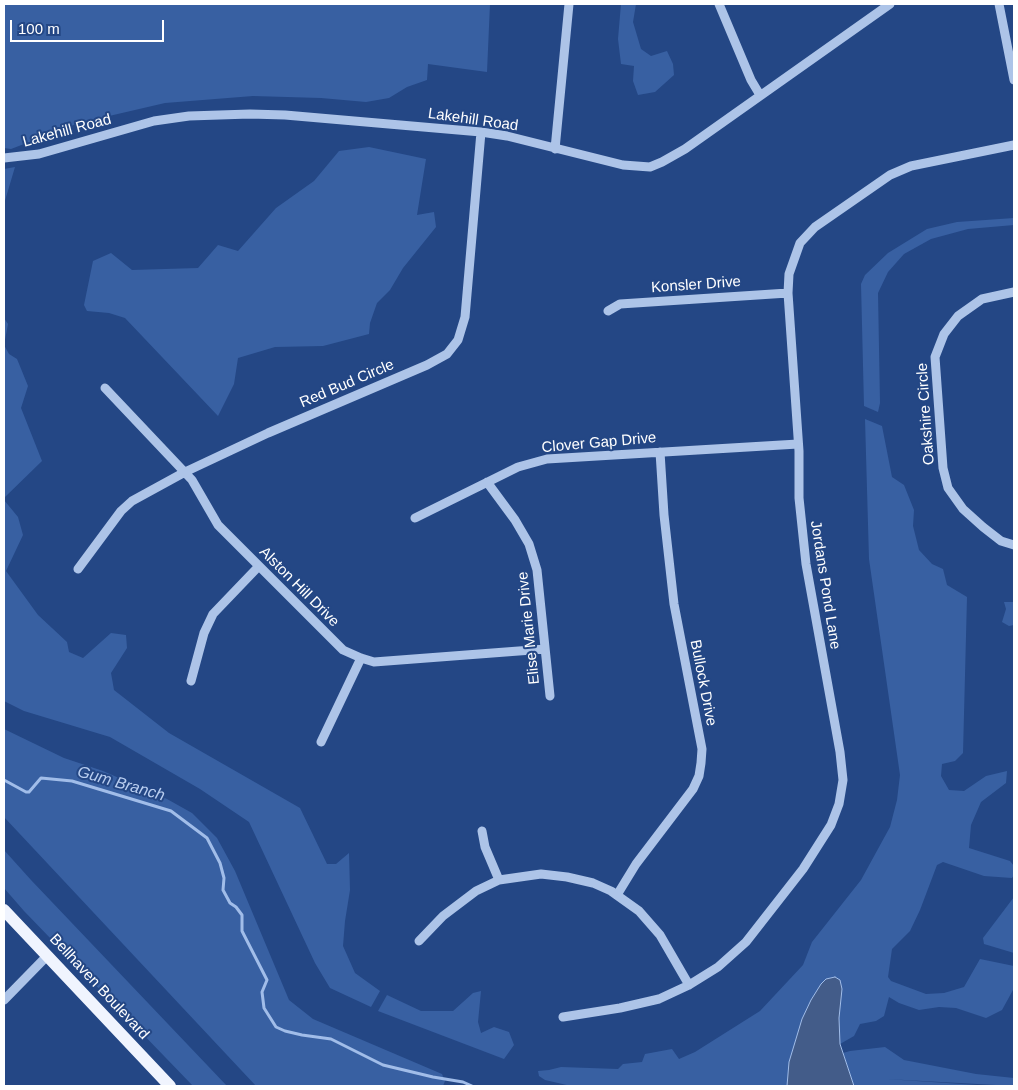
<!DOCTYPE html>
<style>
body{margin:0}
#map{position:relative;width:1018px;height:1090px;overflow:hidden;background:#244785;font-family:Arial,sans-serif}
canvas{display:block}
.frame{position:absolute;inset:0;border:5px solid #fff;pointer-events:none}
.scale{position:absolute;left:10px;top:20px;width:154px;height:22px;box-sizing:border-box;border:2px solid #fff;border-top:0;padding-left:6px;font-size:15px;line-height:18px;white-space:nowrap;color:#fff;-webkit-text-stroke:4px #244785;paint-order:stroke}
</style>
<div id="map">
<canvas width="1018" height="1090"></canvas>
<div class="frame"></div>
<div class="scale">100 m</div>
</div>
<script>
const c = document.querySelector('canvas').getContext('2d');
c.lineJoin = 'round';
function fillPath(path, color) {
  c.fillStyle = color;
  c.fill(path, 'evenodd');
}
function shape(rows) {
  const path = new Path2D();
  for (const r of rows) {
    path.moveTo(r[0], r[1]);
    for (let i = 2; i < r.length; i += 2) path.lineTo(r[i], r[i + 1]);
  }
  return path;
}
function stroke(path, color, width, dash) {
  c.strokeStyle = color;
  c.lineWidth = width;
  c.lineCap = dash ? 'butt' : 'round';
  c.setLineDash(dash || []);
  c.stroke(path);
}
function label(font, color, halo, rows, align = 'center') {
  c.font = font + ' Arial,sans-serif';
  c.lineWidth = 4;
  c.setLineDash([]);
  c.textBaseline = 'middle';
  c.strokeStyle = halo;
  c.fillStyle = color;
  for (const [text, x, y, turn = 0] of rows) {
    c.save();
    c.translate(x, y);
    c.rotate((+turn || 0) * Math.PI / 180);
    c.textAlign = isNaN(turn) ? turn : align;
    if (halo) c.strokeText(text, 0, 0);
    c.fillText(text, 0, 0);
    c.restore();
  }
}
const green = shape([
 [7,4,490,4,487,72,428,64,427,80,407,87,389,98,366,102,321,98,253,96,165,103,79,123,11,149,4,148,4,5],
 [621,4,636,4,633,22,641,49,651,56,667,51,673,64,674,75,655,92,638,95,633,81,634,66,621,64,618,39],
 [369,147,426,159,417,215,434,212,436,227,403,268,390,290,377,303,370,323,369,334,323,346,275,347,238,358,234,384,218,416,125,318,109,313,87,311,84,305,93,261,111,253,132,270,198,268,218,245,238,251,276,208,314,181,339,151],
 [15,167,4,204,4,169],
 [1014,218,1014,225,968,229,931,239,904,254,888,272,878,293,880,403,878,412,864,406,861,284,865,275,888,253,927,229,957,222],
 [4,318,8,324,4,345,9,354,17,359,28,386,21,408,42,461,4,498],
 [865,419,882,426,892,477,904,485,914,510,913,526,919,550,932,564,943,569,947,585,967,597,963,753,955,761,942,764,941,776,949,790,964,791,986,776,1007,771,1006,783,981,802,971,825,969,848,1010,861,1014,866,1014,875,1012,878,984,876,943,862,937,865,920,910,910,931,892,949,888,977,891,981,926,994,944,993,964,987,980,959,1014,966,1013,990,1002,1010,986,1018,956,1008,939,1007,919,1010,899,1003,889,997,884,1016,876,1021,860,1024,854,1036,840,1044,839,1018,789,1062,787,1086,571,1086,545,1080,539,1076,538,1071,549,1070,561,1067,618,1069,623,1064,642,1062,645,1054,672,1049,679,1059,695,1052,760,1011,803,965,812,942,861,880,890,827,897,800,900,775,869,559],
 [4,500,18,517,23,535,6,571,38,615,67,642,69,652,83,658,111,633,126,635,127,648,111,673,114,690,169,733,300,808,327,864,336,864,349,853,350,890,345,921,343,946,355,973,380,991,371,1007,330,988,315,963,249,822,200,789,110,737,24,711,4,701],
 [1004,602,1014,602,1014,625,1009,626,1002,622,1006,609],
 [4,729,64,758,103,771,167,799,192,813,217,838,235,871,289,1000,313,1019,442,1074,445,1081,443,1086,256,1086,4,817],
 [4,850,31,880,227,1086,193,1086,24,911,4,888],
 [1014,897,1014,953,984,944,983,938],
 [481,991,478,1022,481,1033,494,1027,509,1032,514,1045,504,1059,378,1011,387,995,421,1011,453,1011,473,993],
 [885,1047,904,1060,976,1074,1014,1078,1014,1086,886,1079,992,1086,854,1086,843,1053,850,1051]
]);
const water = shape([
 [835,977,840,980,842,989,839,1018,840,1044,854,1086,787,1086,789,1062,802,1019,811,1000,821,984,826,979,835,977]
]);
const stream = shape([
 [4,780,26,792,29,792,41,778,72,781,171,811,207,838,220,863,224,878,223,890,230,903,236,907,242,915,242,931,267,980,262,992,264,1008,276,1027,285,1031,302,1035,331,1039,383,1065,433,1077,463,1082,472,1086]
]);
const minor = shape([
 [719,4,751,80,760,95],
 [999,4,1014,80],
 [555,149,569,4],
 [4,158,39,154,154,121,189,116,250,114,285,115,481,132,507,136,623,165,650,167,662,162,685,149,890,4],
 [1014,292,982,299,958,316,944,334,935,357,943,468,948,488,963,509,983,527,1001,541,1014,545],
 [608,311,620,304,788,293],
 [105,388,192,480,218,525,343,650,361,658,374,662,545,649],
 [487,482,515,520,529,544,537,570,550,696],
 [415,518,518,467,547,459,798,444],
 [78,569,121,511,132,501,185,472,268,433,427,365,447,354,458,340,465,317,481,132],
 [191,681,204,633,213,614,259,566],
 [321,742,361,658],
 [482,831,485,847,499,880],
 [617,895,636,864,693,789,699,776,701,763,702,749,674,604,664,515,660,452],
 [419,941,443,916,476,891,499,880,541,874,567,877,593,883,611,891,639,911,660,935,689,985],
 [4,1000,47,956],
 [563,1017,620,1008,659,999,689,985,718,967,746,942,803,869,831,825,839,804,843,780,840,752,806,564,799,498,799,451,788,293,789,274,800,243,815,227,890,175,911,166,1014,145]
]);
const major = shape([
 [4,910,170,1086]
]);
const streetNames = [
 ["Lakehill Road",473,120,8],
 ["Lakehill Road",67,131,-15],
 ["Konsler Drive",696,285,-4],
 ["Red Bud Circle",347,384,-23],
 ["Oakshire Circle",926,414,-94],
 ["Clover Gap Drive",599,443,-5],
 ["Jordans Pond Lane",825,585,81],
 ["Alston Hill Drive",299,587,45],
 ["Elise Marie Drive",529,628,-96],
 ["Bullock Drive",703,683,79],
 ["Bellhaven Boulevard",99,987,47]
];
const waterNames = [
 ["Gum Branch",121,784,16]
];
fillPath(green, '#3860a2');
fillPath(water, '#435c89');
stroke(water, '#a1bde9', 1);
stroke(stream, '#a1bde9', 3);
stroke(minor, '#adc4e8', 9);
stroke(major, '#f0f4fe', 12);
label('15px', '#fff', '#244785', streetNames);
label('italic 16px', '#b9cef0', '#244785', waterNames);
</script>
